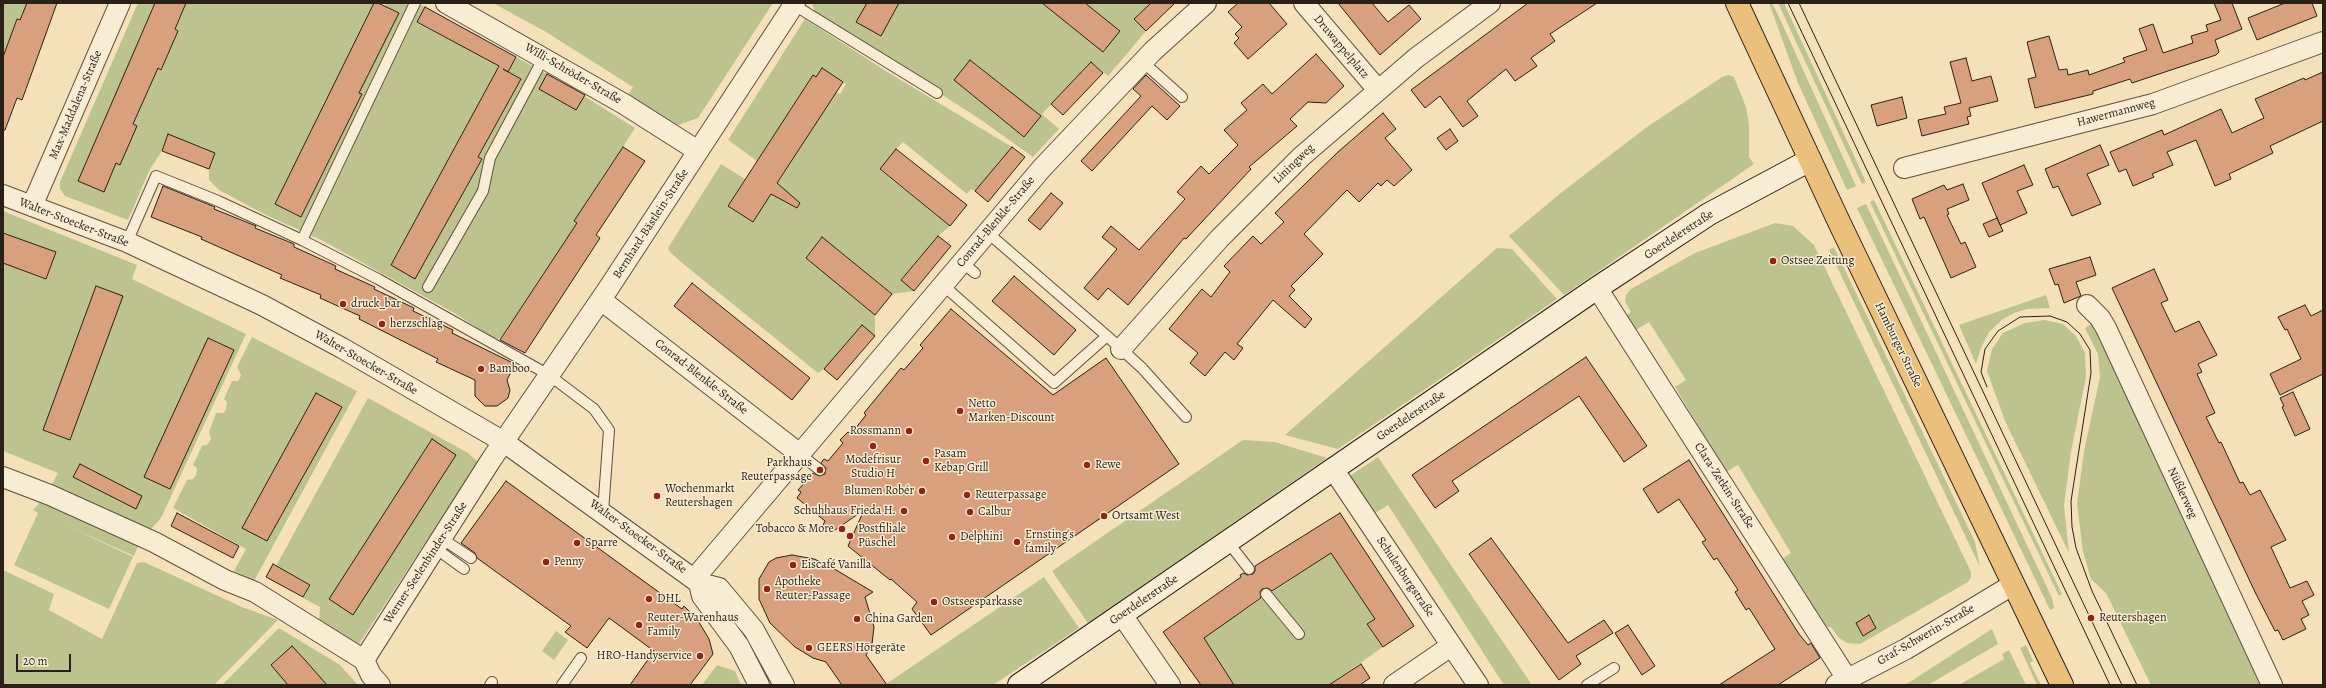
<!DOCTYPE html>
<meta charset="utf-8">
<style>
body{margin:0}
#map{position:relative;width:2326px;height:688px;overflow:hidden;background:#f5e1b9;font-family:Alegreya,serif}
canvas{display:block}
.frame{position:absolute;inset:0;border:4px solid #2a2018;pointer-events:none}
.scale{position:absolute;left:16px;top:654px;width:55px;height:18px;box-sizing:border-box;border:2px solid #2a2018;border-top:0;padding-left:5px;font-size:12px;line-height:14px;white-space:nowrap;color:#2a2018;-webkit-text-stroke:3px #f8ecd2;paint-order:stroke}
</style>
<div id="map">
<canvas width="2326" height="688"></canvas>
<div class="frame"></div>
<div class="scale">20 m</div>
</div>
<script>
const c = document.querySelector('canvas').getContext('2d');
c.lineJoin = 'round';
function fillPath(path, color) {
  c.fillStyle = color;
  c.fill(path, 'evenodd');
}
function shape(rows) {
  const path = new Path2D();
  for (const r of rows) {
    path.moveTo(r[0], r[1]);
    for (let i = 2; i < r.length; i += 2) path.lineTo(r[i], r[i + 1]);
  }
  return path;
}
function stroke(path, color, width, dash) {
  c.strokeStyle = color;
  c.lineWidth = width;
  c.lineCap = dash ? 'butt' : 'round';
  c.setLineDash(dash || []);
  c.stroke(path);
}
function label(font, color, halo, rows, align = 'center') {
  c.font = font + ' Alegreya,serif';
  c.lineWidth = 3;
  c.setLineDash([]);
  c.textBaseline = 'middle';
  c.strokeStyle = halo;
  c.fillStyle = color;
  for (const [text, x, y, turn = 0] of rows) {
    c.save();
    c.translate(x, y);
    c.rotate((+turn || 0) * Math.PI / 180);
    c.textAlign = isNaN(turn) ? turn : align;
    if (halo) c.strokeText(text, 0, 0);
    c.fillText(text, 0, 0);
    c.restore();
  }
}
const green = shape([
 [3,3,27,3,20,20,17,19,3,57],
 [138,3,374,3,276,204,301,217,362,95,359,93,398,13,385,6,386,3,417,3,425,7,417,23,454,42,462,27,480,36,471,51,499,66,391,265,415,279,482,159,478,157,521,80,508,72,516,57,547,74,540,89,576,110,584,96,635,128,574,221,577,223,501,338,495,339,456,314,321,240,266,215,219,190,209,180,209,169,215,153,168,135,160,154,150,169,128,220,65,196,60,189,60,182],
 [493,3,773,3,698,118,675,126,628,95,633,87,546,32],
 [812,3,1151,3,1134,19,1146,31,1108,76,1091,62,1042,114,1059,129,1033,157,981,120,815,12],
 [971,60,1040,116,1024,137,954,80],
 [1769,3,1772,3,1779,17,1856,186,1847,190,1798,83],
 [1778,3,1784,3,1866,182,1862,184],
 [805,19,889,73,1012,147,975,191,971,189,967,194,903,142,896,149,880,170,950,226,938,236,901,279,914,291,892,294,822,237,806,258,875,315,875,336,863,326,824,369,818,373,681,262,670,252,668,248,721,164,745,179,728,206,752,222,771,194,786,202,777,183,836,92,840,94,846,84,822,68,816,77,813,75,757,161,728,140],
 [1729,75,1734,77,1746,107,1749,124,1749,157,1754,164,1564,295,1509,236,1562,192,1647,127,1722,77],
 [1874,200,2062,594,2059,596,1870,202],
 [1866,204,2052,598,2054,608,2050,610,1857,208],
 [3,211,137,265,132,279,246,334,161,518,140,541,134,556,68,526,133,557,109,609,14,565,38,513,33,510,45,497,58,473,3,451],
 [1775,223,1793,226,1814,245,1971,572,1971,577,1968,582,1860,644,1847,643,1839,638,1831,627,1820,626,1780,560,1791,553,1738,465,1726,472,1675,387,1686,380,1649,322,1636,330,1627,315,1631,312,1625,301,1626,295,1631,289,1695,253],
 [1834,247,1975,542,1980,567,1829,250],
 [1497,248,1512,249,1557,299,1338,449,1285,435],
 [2046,295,2050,308,2027,309,2014,313,2003,319,1989,332,1981,348,1976,364,1959,325],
 [2100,318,2272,685,2151,685,2106,593,2091,579,2083,552,2077,504,2084,451,2100,377,2098,354,2085,328],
 [2045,320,2063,324,2076,336,2085,353,2086,377,2071,452,2064,505,2069,553,2005,421,1987,371,1992,349,2003,333,2025,323],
 [252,337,357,391,254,581,234,571,246,549,173,508,187,480,193,479,196,475,197,468,193,465,202,446,208,444,211,439,209,432,216,413,223,413,226,410,227,402,224,399,232,381,238,381,240,378,241,375,237,367],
 [368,398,468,453,478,462,359,644,319,621,320,607,303,598,311,585,276,566],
 [1243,440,1275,442,1327,458,1088,623,1052,571],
 [1378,457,1532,685,1504,685,1388,505,1374,514,1350,476],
 [1331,553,1375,619,1367,624,1383,647,1329,685,1234,685,1203,638],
 [144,562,242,607,278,620,214,685,3,685,3,570,54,594,49,610,102,639,137,563],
 [1044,577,1079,628,993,685,886,684],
 [279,628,340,665,358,685,222,685],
 [1992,629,1998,644,1928,685,1905,685],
 [556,631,568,640,554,660,542,651],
 [2026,645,2033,661,2030,663,2041,685,2037,685,2020,648],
 [2009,650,2026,685,1959,685,2004,659,2002,654],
 [717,665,735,671,741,685,702,685]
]);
const building = shape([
 [27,3,57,3,22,100,17,98,5,130,3,130,3,57,17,19,20,20,27,3],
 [155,3,186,3,175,29,178,31,161,70,158,68,133,124,137,126,120,165,116,163,104,192,78,181,155,3],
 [374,3,378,3,399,13,359,93,362,94,301,217,275,204,374,3],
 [867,3,899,3,881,36,856,22,867,3],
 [1042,3,1085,3,1120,31,1103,52,1042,3],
 [1151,3,1175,3,1146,31,1134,19,1151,3],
 [1238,3,1269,3,1287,24,1248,59,1234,43,1239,38,1235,34,1242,27,1228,12,1238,3],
 [1338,3,1372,3,1388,22,1409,5,1421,19,1380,55,1338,3],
 [1528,3,1597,3,1550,34,1555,41,1531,58,1537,66,1515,81,1506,69,1467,101,1478,116,1463,127,1440,96,1425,108,1411,90,1528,3],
 [2214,3,2232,3,2242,29,2215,40,2219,52,2216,55,2132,83,2130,79,2093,91,2093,94,2035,108,2028,79,2036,77,2027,42,2049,36,2059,70,2067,69,2068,75,2088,70,2089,75,2125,62,2123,58,2147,50,2139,29,2153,24,2163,53,2193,43,2191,36,2208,31,2206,25,2221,20,2214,3],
 [2285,3,2312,3,2317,16,2257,40,2248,18,2285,3],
 [425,7,516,57,508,72,503,69,521,79,478,157,482,159,415,279,391,265,499,66,417,22,425,7],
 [1316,54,1344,86,1326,103,1308,102,1290,119,1297,126,1249,167,1251,169,1186,239,1184,238,1128,305,1108,288,1098,300,1084,288,1117,249,1102,237,1111,226,1139,250,1185,199,1177,192,1201,166,1209,174,1238,145,1224,130,1247,110,1241,103,1263,84,1272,94,1316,54],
 [1966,58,1972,81,1991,76,1998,101,1969,108,1971,116,1967,117,1969,124,1922,136,1918,120,1946,114,1944,107,1961,103,1950,62,1966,58],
 [970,60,1041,116,1024,137,954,80,970,60],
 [1091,62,1103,73,1063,115,1051,104,1091,62],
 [822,68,843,82,777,183,800,203,797,208,771,194,753,222,728,206,813,75,816,77,822,68],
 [2323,72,2323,121,2270,146,2273,153,2229,174,2231,179,2215,186,2196,140,2167,152,2173,165,2152,174,2154,177,2133,186,2126,169,2119,172,2110,152,2162,130,2164,135,2221,109,2232,133,2264,118,2255,99,2304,78,2305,80,2323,72],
 [547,74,585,95,576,110,539,89,547,74],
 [1146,75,1180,106,1167,120,1152,106,1092,171,1081,161,1141,96,1133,89,1146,75],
 [1902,97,1907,118,1877,126,1871,105,1902,97],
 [1383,113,1396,129,1385,138,1412,170,1394,186,1387,180,1381,186,1378,183,1359,202,1347,190,1304,234,1323,254,1291,286,1295,290,1289,296,1312,319,1305,328,1273,300,1237,344,1243,348,1234,360,1225,352,1205,376,1190,363,1198,353,1169,329,1202,289,1211,297,1230,272,1224,266,1253,236,1261,244,1284,222,1275,213,1338,152,1383,113],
 [1450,129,1458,141,1446,150,1437,138,1450,129],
 [168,134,215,153,209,169,162,151,168,134],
 [2100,145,2109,165,2087,174,2101,204,2072,216,2058,186,2053,188,2045,169,2100,145],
 [623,147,645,161,596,235,600,238,525,353,500,340,577,223,574,221,623,147],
 [1012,147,1025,157,988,202,975,191,1012,147],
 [896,149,967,205,950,226,880,169,896,149],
 [2024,165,2033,185,2017,191,2027,213,2000,225,1982,183,2024,165],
 [1963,184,1969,200,1947,209,1949,214,1947,215,1961,244,1965,242,1976,267,1951,278,1924,217,1920,219,1912,199,1944,185,1947,190,1963,184],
 [163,186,215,207,214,209,256,226,255,228,294,244,294,247,336,266,335,269,375,287,374,289,414,308,413,311,453,330,452,333,515,364,507,380,510,390,508,398,497,406,485,406,475,396,475,380,436,362,438,359,359,319,360,316,320,298,321,295,280,278,282,275,201,239,202,237,151,217,163,186],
 [1051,193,1063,203,1040,230,1028,220,1051,193],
 [1997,218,2003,231,1989,237,1983,224,1997,218],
 [3,233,56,252,46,279,3,263,3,233],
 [938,236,951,246,914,291,901,280,938,236],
 [822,237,892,294,875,315,806,258,822,237],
 [2090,257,2096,275,2076,282,2081,296,2064,303,2058,284,2055,285,2049,269,2090,257],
 [2154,269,2168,300,2161,303,2175,332,2199,321,2217,355,2198,364,2202,372,2197,374,2215,413,2206,417,2219,443,2221,442,2240,483,2243,482,2250,495,2260,490,2286,540,2271,547,2290,588,2307,581,2314,595,2302,601,2309,615,2301,619,2306,629,2283,640,2278,630,2275,631,2255,592,2112,288,2154,269],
 [1014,276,1076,330,1054,355,992,301,1014,276],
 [692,283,810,378,792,400,674,306,692,283],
 [96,286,123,296,70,440,43,430,96,286],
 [2305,305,2311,316,2323,310,2323,374,2280,395,2270,374,2301,359,2287,329,2285,330,2278,317,2305,305],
 [951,309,1053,395,1106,358,1179,464,931,635,912,609,917,602,891,579,890,580,848,546,864,510,832,532,823,525,825,521,797,498,801,492,798,490,813,473,819,476,825,474,826,468,821,463,824,459,828,461,843,443,840,440,848,432,851,434,866,415,864,413,901,368,904,370,923,348,920,345,951,309],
 [862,325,875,336,837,380,824,369,862,325],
 [208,338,234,350,170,489,144,477,208,338],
 [1586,357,1647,446,1624,462,1579,396,1452,481,1459,491,1435,508,1412,475,1586,357],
 [2293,392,2310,429,2295,436,2282,407,2284,406,2280,398,2293,392],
 [316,393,342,407,267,541,242,528,316,393],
 [432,439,456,455,353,615,329,599,432,439],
 [1689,460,1799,634,1808,645,1811,643,1820,658,1778,685,1719,685,1775,649,1749,608,1746,610,1735,592,1738,590,1717,558,1714,560,1702,542,1706,540,1679,499,1658,513,1643,489,1689,460],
 [80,464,142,496,136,509,73,477,80,464],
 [506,481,682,609,684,606,697,619,709,639,713,654,690,685,630,685,654,651,609,618,587,648,565,632,571,626,477,558,475,553,461,543,506,481],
 [177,513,239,546,233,558,171,526,177,513],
 [1340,513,1414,626,1383,647,1367,624,1375,619,1331,553,1272,591,1268,588,1262,589,1260,592,1261,598,1204,638,1234,685,1201,685,1163,632,1241,577,1240,575,1244,573,1247,575,1253,574,1255,571,1255,566,1340,513],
 [1491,538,1568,643,1604,620,1613,633,1576,656,1581,664,1559,680,1469,554,1491,538],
 [792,555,814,559,826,564,873,592,865,597,874,627,872,644,866,655,887,685,842,685,826,662,813,658,795,647,770,623,759,599,759,579,769,562,776,558,792,555],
 [273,564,310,585,303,597,266,577,273,564],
 [1869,615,1876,628,1863,636,1856,623,1869,615],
 [1628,625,1655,666,1642,675,1615,633,1628,625],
 [292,646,305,660,327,685,288,685,271,665,292,646],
 [1361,664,1370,678,1360,685,1329,685,1361,664]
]);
const lane = shape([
 [794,5,937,93],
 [1143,62,1182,97],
 [302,240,415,3],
 [127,242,156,176,218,201,302,240,378,279,549,375,594,409,609,430,603,512],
 [963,263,975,273],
 [944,286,1054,383,1107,336,988,233],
 [428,287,483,191,490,158,544,57],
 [1107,336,1142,368,1186,417],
 [801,455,820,470],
 [441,538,471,558],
 [1228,542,1249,569],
 [435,548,464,569],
 [1266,594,1299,634],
 [490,685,492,682],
 [562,685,581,658],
 [1587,685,1614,668]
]);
const street = shape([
 [446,3,624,104,698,151],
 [1304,3,1378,90],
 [1904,168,2153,104,2323,42],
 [3,195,127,242,262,305,342,348,504,442,699,583,719,588,754,630,784,685],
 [32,206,120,3],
 [1597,288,1851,685],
 [601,300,801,455],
 [2087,305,2100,318,2106,328,2272,685],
 [1121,349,1219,239,1302,156,1416,58,1490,3],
 [1333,469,1478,685],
 [3,477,50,495,154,542,225,580,255,592,364,660],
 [694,579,1042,168,1153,51,1206,3],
 [699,583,702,596,739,646,759,685],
 [1122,615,1170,685],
 [364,660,491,460,608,289,795,3],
 [364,660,371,675,380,685],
 [1394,685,1451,646],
 [1836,685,1906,649,2014,584]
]);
const secondary = shape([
 [1019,685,1597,288,1709,214,1810,160]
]);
const primary = shape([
 [1737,3,1839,222,2062,685]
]);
const tram = shape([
 [1788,3,2110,685],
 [1799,3,2122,685],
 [1987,387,1981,372,1985,349,1998,331,2020,317,2050,316,2067,322,2080,334,2090,350,2091,373,2071,501,2072,527,2076,548,2092,591,2137,685]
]);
const markers = [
 [1773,261,4,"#8f2418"],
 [343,304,4,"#8f2418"],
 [382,324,4,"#8f2418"],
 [481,369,4,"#8f2418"],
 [960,411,4,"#8f2418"],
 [909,431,4,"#8f2418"],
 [873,446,4,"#8f2418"],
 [926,461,4,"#8f2418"],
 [1087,465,4,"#8f2418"],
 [820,470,4,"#8f2418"],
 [922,491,4,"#8f2418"],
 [967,495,4,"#8f2418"],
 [657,496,4,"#8f2418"],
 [904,511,4,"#8f2418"],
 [970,512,4,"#8f2418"],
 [1104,516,4,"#8f2418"],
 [842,529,4,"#8f2418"],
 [850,536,4,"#8f2418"],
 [952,537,4,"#8f2418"],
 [1017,542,4,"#8f2418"],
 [577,543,4,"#8f2418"],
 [546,562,4,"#8f2418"],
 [793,565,4,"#8f2418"],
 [767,589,4,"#8f2418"],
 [649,599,4,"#8f2418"],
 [934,602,4,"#8f2418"],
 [2091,618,4,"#8f2418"],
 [857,619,4,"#8f2418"],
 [639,625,4,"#8f2418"],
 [809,648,4,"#8f2418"],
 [700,656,4,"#8f2418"]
];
const streetNames = [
 ["Druwappelplatz",1341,47,50],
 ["Willi-Schröder-Straße",573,74,30],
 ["Max-Maddalena-Straße",76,105,-67],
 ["Hawermannweg",2116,113,-15],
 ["Liningweg",1294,164,-44],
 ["Conrad-Blenkle-Straße",996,222,-50],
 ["Walter-Stoecker-Straße",74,223,21],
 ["Bernhard-Bästlein-Straße",651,224,-57],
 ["Goerdelerstraße",1679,235,-33],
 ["Hamburger Straße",1898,345,64],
 ["Walter-Stoecker-Straße",366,363,30],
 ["Conrad-Blenkle-Straße",701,377,38],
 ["Goerdelerstraße",1411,416,-34],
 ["Clara-Zetkin-Straße",1724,486,57],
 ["Nüßlerweg",2182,493,65],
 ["Walter-Stoecker-Straße",638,537,36],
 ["Werner-Seelenbinder-Straße",426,563,-57],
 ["Schulenburgstraße",1405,577,56],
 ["Goerdelerstraße",1144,600,-34],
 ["Graf-Schwerin-Straße",1926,635,-30]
];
const poiNames = [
 ["Ostsee Zeitung",1781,261],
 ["druck_bar",351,304],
 ["herzschlag",390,324],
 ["Bamboo",489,369],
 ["Netto",968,404],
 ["Marken-Discount",968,418],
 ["Rossmann",901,431,"right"],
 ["Pasam",934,454],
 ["Kebap Grill",934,468],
 ["Modefrisur",873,460,"center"],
 ["Studio H",873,474,"center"],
 ["Parkhaus",812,463,"right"],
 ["Reuterpassage",812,477,"right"],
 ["Rewe",1095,465],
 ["Wochenmarkt",665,489],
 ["Reutershagen",665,503],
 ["Blumen Robér",914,491,"right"],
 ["Reuterpassage",975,495],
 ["Schuhhaus Frieda H.",896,511,"right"],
 ["Calbur",978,512],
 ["Ortsamt West",1112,516],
 ["Tobacco & More",834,529,"right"],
 ["Postfiliale",858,529],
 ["Püschel",858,543],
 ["Ernsting's",1025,535],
 ["family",1025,549],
 ["Delphini",960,537],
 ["Sparre",585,543],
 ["Penny",554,562],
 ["Eiscafé Vanilla",801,565],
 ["Apotheke",775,582],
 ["Reuter-Passage",775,596],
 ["DHL",657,599],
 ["Ostseesparkasse",942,602],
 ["Reuter-Warenhaus",647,618],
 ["Family",647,632],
 ["Reutershagen",2099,618],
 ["China Garden",865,619],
 ["GEERS Hörgeräte",817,648],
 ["HRO-Handyservice",692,656,"right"]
];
fillPath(green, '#bcc38f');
fillPath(building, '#d9a07e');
stroke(building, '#2a2018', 1);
stroke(lane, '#5d5040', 12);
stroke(street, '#5d5040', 22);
stroke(secondary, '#2a2018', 24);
stroke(primary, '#2a2018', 24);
stroke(lane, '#f8ecd2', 10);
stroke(street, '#f8ecd2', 20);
stroke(secondary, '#f8ecd2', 22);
stroke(primary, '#eac07c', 22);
stroke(tram, '#2a2018', 1);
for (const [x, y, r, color] of markers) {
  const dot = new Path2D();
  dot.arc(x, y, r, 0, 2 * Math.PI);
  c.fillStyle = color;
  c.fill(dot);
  stroke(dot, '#f8ecd2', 1.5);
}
label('12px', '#2a2018', '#f8ecd2', streetNames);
label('12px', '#2a2018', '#f8ecd2', poiNames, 'left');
</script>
